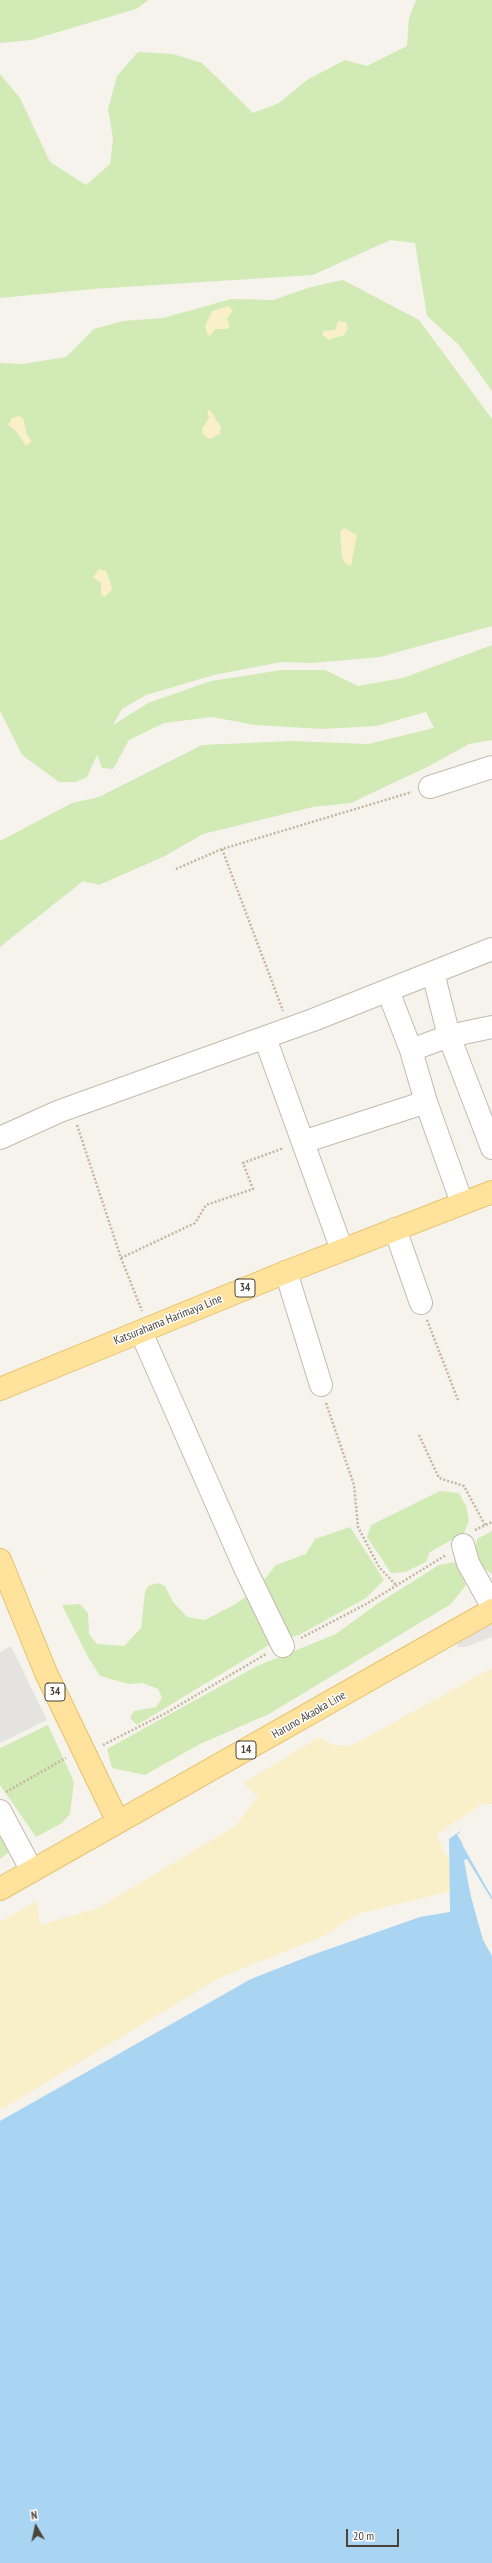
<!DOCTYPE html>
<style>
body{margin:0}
#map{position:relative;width:492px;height:2563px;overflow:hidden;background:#f6f3ec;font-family:"PT Sans Narrow",sans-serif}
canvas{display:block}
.north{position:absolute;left:16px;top:2507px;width:40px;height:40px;-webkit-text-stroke:3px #fff;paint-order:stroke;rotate:351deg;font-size:11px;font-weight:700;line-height:16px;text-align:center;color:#4b4439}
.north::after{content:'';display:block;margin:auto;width:14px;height:18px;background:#4b4439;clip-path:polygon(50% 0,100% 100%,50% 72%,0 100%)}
.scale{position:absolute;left:346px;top:2529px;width:53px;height:18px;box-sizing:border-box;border:2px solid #4b4439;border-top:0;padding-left:5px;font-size:12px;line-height:14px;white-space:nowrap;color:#4b4439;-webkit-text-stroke:3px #fff;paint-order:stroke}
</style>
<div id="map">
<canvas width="492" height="2563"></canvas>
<div class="north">N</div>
<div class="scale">20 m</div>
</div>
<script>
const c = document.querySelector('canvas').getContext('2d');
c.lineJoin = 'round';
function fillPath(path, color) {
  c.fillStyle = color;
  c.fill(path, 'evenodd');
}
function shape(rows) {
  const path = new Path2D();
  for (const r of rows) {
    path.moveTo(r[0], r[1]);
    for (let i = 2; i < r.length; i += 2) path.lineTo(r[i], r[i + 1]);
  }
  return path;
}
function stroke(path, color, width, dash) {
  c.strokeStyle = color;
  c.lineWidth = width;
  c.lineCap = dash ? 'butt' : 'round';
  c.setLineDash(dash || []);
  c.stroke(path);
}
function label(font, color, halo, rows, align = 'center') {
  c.font = font + ' "PT Sans Narrow",sans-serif';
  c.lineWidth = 3;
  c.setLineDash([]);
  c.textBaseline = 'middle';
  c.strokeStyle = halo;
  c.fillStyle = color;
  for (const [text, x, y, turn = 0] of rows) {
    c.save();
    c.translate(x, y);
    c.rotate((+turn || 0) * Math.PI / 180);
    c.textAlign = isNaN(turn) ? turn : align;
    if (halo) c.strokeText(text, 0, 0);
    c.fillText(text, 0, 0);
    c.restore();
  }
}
const green = shape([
 [0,0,149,0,136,9,31,40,0,43],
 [416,0,492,0,492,391,459,345,427,316,415,243,390,240,313,275,93,289,0,298,0,74,20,98,50,162,86,185,110,164,113,138,108,109,117,76,138,52,173,54,202,63,253,113,279,103,307,80,345,60,367,66,407,46,409,18],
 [343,280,419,320,492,419,492,626,380,657,311,663,281,662,214,675,146,695,122,709,113,725,148,703,211,681,282,670,325,670,358,686,403,678,492,645,492,740,469,744,429,766,351,803,313,807,203,834,165,856,99,885,83,881,0,947,0,841,72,803,99,797,202,745,291,741,368,744,434,728,426,712,376,726,322,729,255,725,212,717,164,723,129,740,113,769,102,768,97,755,87,777,76,782,59,782,22,755,0,711,0,363,23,364,66,357,94,329,123,321,163,318,231,299,273,300,311,287],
 [440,1491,459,1493,466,1506,469,1520,464,1533,430,1552,426,1562,405,1572,391,1573,367,1537,371,1525],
 [350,1527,384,1580,366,1598,299,1635,283,1639,263,1581,276,1565,306,1554,315,1539],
 [492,1531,492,1574,473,1560,477,1539],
 [455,1562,466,1585,451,1604,269,1714,200,1744,145,1775,112,1768,107,1749,257,1666,336,1634,377,1604,439,1565],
 [158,1583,165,1586,173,1602,187,1617,205,1620,234,1605,248,1595,274,1642,137,1725,130,1718,134,1711,156,1707,162,1698,158,1689,143,1683,129,1684,100,1676,88,1657,62,1605,80,1604,88,1613,89,1634,97,1644,124,1646,141,1628,145,1592,148,1586],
 [48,1725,74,1782,70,1814,62,1823,36,1837,0,1785,0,1748],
 [0,1829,6,1842,8,1853,0,1859]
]);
const sand = shape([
 [228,306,233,310,227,319,230,327,226,329,216,329,210,336,207,334,205,326,212,311],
 [338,321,346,322,348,328,344,335,329,340,323,335,323,331,335,330],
 [210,410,221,427,220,434,210,439,203,435,202,429,209,418,207,411],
 [18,416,23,418,27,435,32,441,26,446,16,431,8,425,11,419],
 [344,528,357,535,351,566,346,564,342,558,340,531],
 [99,569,106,571,112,587,111,591,104,597,101,593,101,583,93,577],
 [492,1668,492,1804,482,1804,436,1835,463,1888,357,1914,324,1936,219,1978,14,2102,0,2109,0,1922,37,1901,40,1925,98,1908,235,1826,258,1797,244,1783,319,1737,332,1745,351,1746]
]);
const parking = shape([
 [492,1623,492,1637,465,1647,457,1647,459,1641],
 [11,1646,47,1720,0,1743,0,1652]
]);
const water = shape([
 [460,1831,463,1846,492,1897,492,2563,0,2563,0,2121,251,1979,312,1955,420,1917,450,1912,449,1839]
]);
const pier = shape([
 [460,1829,462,1831,465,1845,492,1897,457,1834,461,1832],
 [467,1859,492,1900,492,1956,483,1940,471,1897,464,1860]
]);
const path = shape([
 [222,849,283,1011],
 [176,869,222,849,412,792],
 [77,1125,121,1258,142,1311],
 [121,1258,195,1223,206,1205,253,1189,243,1163,284,1148],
 [427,1320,458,1400],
 [326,1403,354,1485,358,1527,379,1567,396,1585],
 [419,1435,439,1478,464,1486,485,1525],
 [475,1530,492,1522],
 [301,1638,368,1603,446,1555],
 [103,1745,166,1713,266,1654],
 [6,1792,66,1758]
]);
const minor = shape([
 [430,787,492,767],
 [433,973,449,1036,492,1148],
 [388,991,411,1050,426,1102,462,1203],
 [265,1038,342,1250],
 [411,1050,449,1036,492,1027],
 [0,1138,60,1111,313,1020,492,949],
 [303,1142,426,1102],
 [395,1229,421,1303],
 [286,1272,321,1385],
 [141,1332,245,1568,283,1646],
 [463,1545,468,1563,492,1606],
 [0,1811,32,1871]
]);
const major = shape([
 [0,1389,286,1272,492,1192],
 [0,1560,46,1673,118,1822],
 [0,1889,492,1610]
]);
const shields = [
 [245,1288,20],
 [55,1692,20],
 [246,1750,20]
];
const shieldNames = [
 ["34",245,1288],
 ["34",55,1692],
 ["14",246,1750]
];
const streetNames = [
 ["Katsurahama Harimaya Line",168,1320,-22],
 ["Haruno Akaoka Line",309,1715,-30]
];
fillPath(green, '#d2eab5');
fillPath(sand, '#f9efc9');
fillPath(parking, '#e5e3e0');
fillPath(water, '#a9d4f2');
fillPath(pier, '#f6f3ec');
stroke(minor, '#c2bbae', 24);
stroke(major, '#e6c16a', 24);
stroke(path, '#c4b79f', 2.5, [2, 2]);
stroke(minor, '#fff', 22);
stroke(major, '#ffe39c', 22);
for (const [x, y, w] of shields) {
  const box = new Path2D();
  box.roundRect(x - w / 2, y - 9, w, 18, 3);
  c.fillStyle = '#fff';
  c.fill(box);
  stroke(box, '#4b4439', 1);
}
label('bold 11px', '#4b4439', null, shieldNames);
label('12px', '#4b4439', '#fff', streetNames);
</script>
